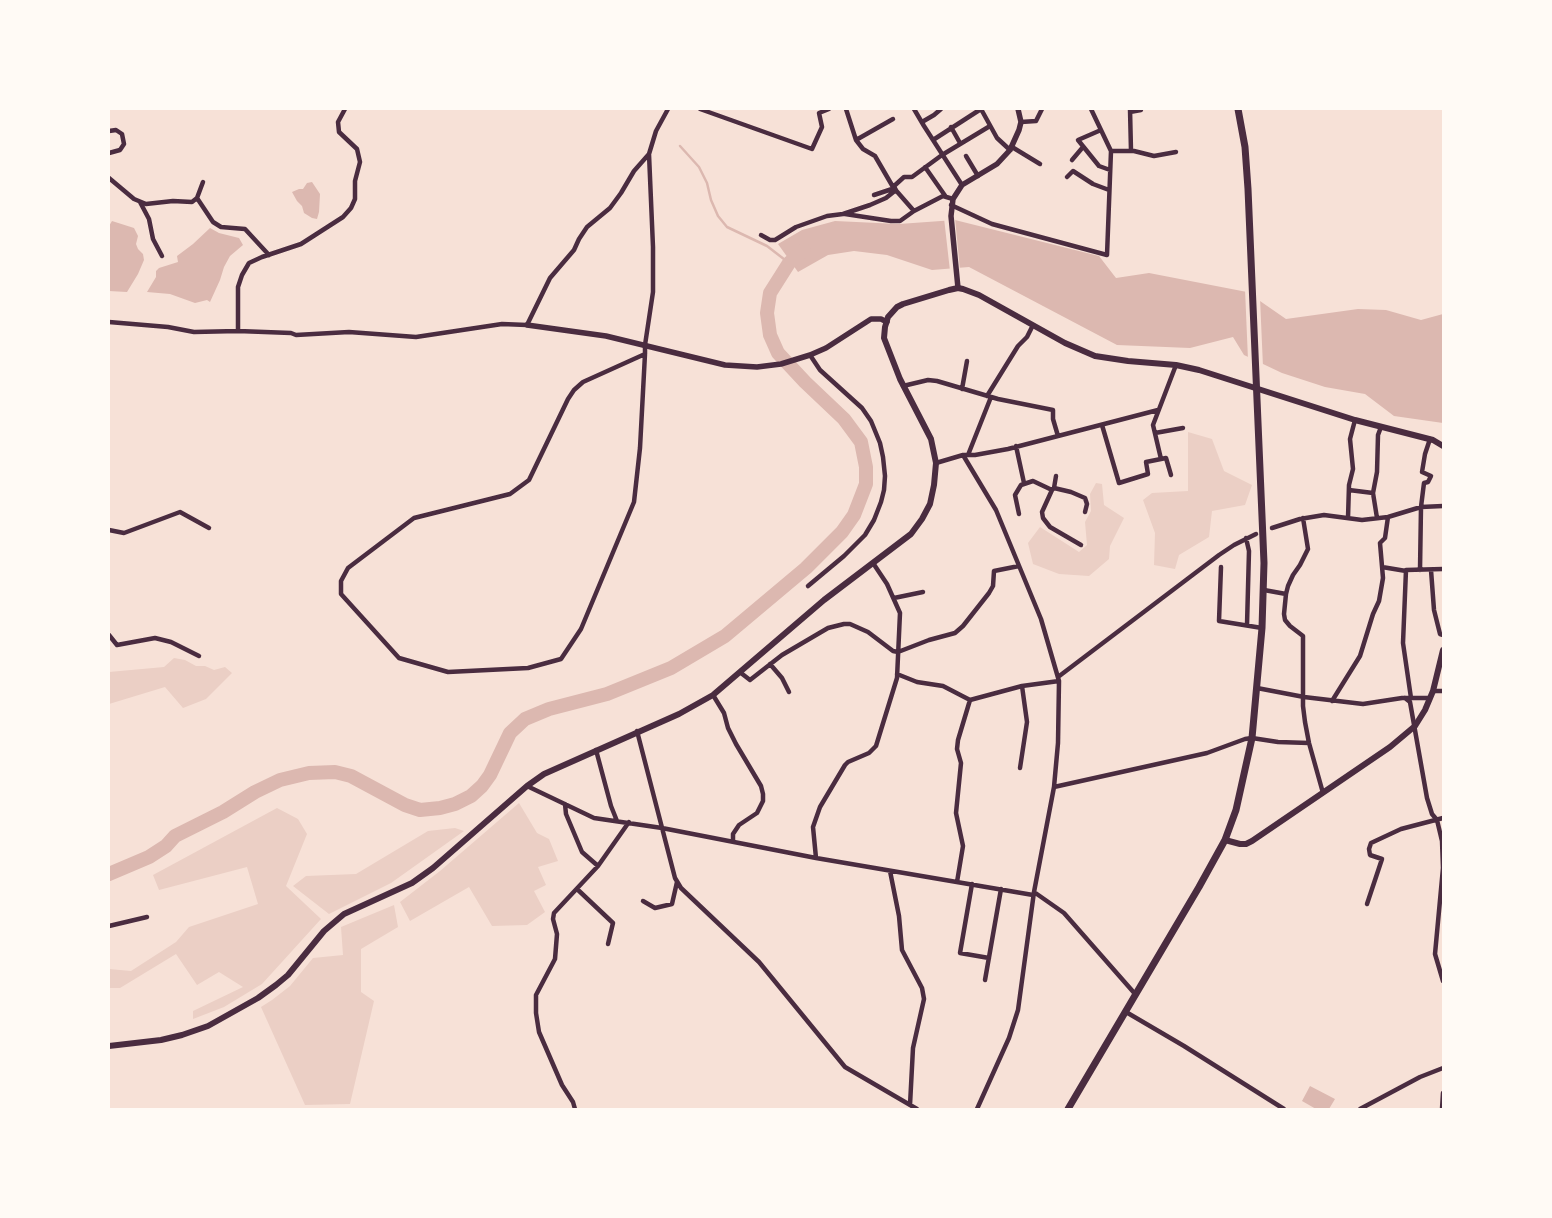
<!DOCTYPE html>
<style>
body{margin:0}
#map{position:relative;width:1552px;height:1218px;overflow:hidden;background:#f7e1d7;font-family:Lora,serif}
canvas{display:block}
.frame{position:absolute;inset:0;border:110px solid #fffaf5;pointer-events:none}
</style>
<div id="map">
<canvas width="1552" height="1218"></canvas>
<div class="frame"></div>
</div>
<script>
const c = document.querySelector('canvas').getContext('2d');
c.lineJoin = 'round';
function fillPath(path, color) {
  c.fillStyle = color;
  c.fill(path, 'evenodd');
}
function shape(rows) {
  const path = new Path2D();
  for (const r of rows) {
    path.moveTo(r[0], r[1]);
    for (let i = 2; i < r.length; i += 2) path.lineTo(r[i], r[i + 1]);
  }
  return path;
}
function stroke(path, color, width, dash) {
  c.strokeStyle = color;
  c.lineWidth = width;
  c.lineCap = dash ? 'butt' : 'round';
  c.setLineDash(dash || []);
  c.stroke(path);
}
const green = shape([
 [1188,432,1212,439,1224,471,1252,485,1245,505,1212,511,1209,537,1179,555,1175,569,1154,565,1155,533,1143,500,1152,493,1188,491],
 [1096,483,1102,484,1104,505,1124,518,1110,546,1109,559,1089,576,1059,574,1033,564,1028,543,1040,527,1079,552,1087,545,1085,522,1091,511,1090,494],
 [174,658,185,660,196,666,205,666,214,670,225,667,232,673,206,699,183,708,165,687,109,704,109,672,164,667],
 [519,803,537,833,549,839,558,861,538,867,546,885,534,891,545,912,527,925,492,926,469,887,410,921,400,902,440,871],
 [277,808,298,819,307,834,286,886,321,919,262,984,224,1007,193,1019,193,1011,243,987,219,972,197,985,176,954,120,988,109,988,109,969,131,971,176,942,189,927,258,904,247,867,159,890,153,875],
 [455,828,464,831,391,883,329,914,293,886,306,876,356,874,428,831],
 [394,905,398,927,361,949,361,992,374,1001,350,1104,305,1105,261,1007,272,1000,290,986,313,958,343,955,341,927]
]);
const water = shape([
 [312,182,320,194,319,212,317,219,312,218,304,213,302,206,297,201,292,192,299,189,303,189,307,183],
 [955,220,1099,256,1116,278,1149,273,1247,292,1286,319,1358,309,1386,310,1421,320,1443,314,1443,423,1394,416,1365,394,1325,387,1282,373,1244,355,1233,337,1190,348,1117,345,969,267,932,270,887,255,854,251,828,255,798,272,778,244,802,230,835,221,899,224],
 [112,221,134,228,138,236,136,244,138,249,143,254,144,260,138,274,127,292,109,291,109,226],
 [210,228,219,233,239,238,243,245,230,256,224,267,220,280,210,302,207,300,195,303,170,294,147,292,156,277,156,271,159,268,178,262,177,256,193,244],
 [1310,1086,1335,1099,1329,1109,1316,1109,1302,1101]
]);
const pier = shape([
 [944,218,955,218,960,270,950,271],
 [1245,289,1260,298,1263,367,1248,360]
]);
const stream = shape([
 [680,146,699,167,707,183,711,200,718,216,727,227,767,246,789,263]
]);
const river = shape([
 [109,874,149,857,166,846,175,836,223,812,255,792,280,780,309,773,335,772,351,776,405,805,420,810,440,808,455,804,471,796,482,786,490,775,510,733,525,719,549,709,607,694,671,668,725,636,806,568,842,532,854,515,866,484,866,467,861,442,844,419,805,382,778,353,770,335,767,313,770,293,789,263,804,250]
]);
const minor = shape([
 [700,109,812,149,822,127,819,113,829,109],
 [846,109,856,140,863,149,875,156,893,187,914,211,943,196,953,199],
 [914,109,924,126,962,185],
 [981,109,997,138,1010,150],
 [1130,109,1131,151],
 [1130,112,1141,110],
 [922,122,934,115,941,109],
 [1021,122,1036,121,1042,109],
 [951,127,960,143],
 [1101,130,1078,140,1099,166,1110,170],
 [109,131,116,130,122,134,124,144,120,150,109,153],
 [856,140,893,119],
 [933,140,981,109],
 [1012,147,1040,164],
 [1111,151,1134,151,1154,156,1176,152],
 [966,156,978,176],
 [1072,160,1083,147],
 [925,167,946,197],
 [1067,177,1073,171,1093,184,1109,190],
 [109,178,134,199,146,204,173,201,192,202,197,198],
 [203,182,197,198,213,222,221,227,245,229,269,255],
 [893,187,904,177,912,177,942,155,990,126],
 [874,195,895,188],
 [140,202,149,219,153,239,162,256],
 [951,205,992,224,1107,255,1111,151,1091,109],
 [845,214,891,221,900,221,914,211],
 [761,235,770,240,775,240,796,227,827,216,843,214,870,205,886,198,896,190],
 [109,322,168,327,194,332,238,331,291,333,296,335,349,332,416,337,502,324,527,325,550,278,574,250,579,239,587,227,610,208,621,193,634,171,649,154],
 [238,331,238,287,242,275,249,263,262,257,301,244,343,217,351,208,355,199,355,181,360,162,357,149,339,132,338,122,345,109],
 [645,354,583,382,574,390,568,399,529,480,510,494,414,518,348,568,341,581,341,594,399,658,448,672,528,668,561,659,581,629,634,502,640,448,645,354,645,345,653,292,653,247,649,154,656,131,668,109],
 [903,386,928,380,937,381,998,399,1053,410,1053,419,1058,436],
 [962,389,967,361],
 [987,396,1018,346,1027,337,1033,325],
 [1102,425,1119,483,1148,474,1146,462,1166,458,1171,475],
 [1155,433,1183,428],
 [1016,446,1024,483],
 [963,455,996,510,1041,619,1059,681,1058,743,1054,787,1034,892,1018,1010,1009,1038,977,1109],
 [968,455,991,397],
 [1161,459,1153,425,1176,365],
 [936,463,963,455,975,455,1008,449,1158,410],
 [1054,488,1056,476],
 [1052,490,1042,512,1043,518,1050,527,1081,545],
 [1349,490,1373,493],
 [1019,514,1015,495,1021,485,1033,481,1052,490,1054,488,1071,492,1085,498,1087,504,1085,512],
 [1303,518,1308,549,1300,565,1293,575,1288,586,1286,594,1284,614,1285,620,1290,626,1303,636,1303,706,1305,722,1309,743,1323,793],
 [1348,518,1349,485,1353,469,1350,439,1355,420],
 [1377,518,1373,493,1377,472,1378,435,1381,427],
 [1272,528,1300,519,1324,515,1362,520,1388,517,1421,507,1443,506],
 [109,530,124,533,180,512,209,528],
 [1246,538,1249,551,1247,625],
 [1221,567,1219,621,1262,628],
 [1382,567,1406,571],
 [1420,570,1421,507,1424,483,1428,482,1431,476,1422,472,1425,454,1430,439],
 [1431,570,1434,610,1440,634,1443,635],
 [808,586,844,556,865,535,874,520,881,502,884,490,885,476,883,457,880,443,871,421,862,408,820,370,810,355],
 [1264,590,1286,594],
 [894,598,923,592],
 [109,635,117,645,155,638,171,642,199,656],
 [770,664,782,678,789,692],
 [741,673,750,680,782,655,828,628,844,624,850,624,868,632,893,651,898,652,929,640,955,633,963,626,989,593,993,586,994,571,1019,566],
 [897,674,917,682,943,686,970,700,1022,686,1059,681],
 [1058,677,1219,555,1234,545,1256,534],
 [1257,688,1304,697,1363,704,1402,698,1430,698],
 [1433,691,1443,691],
 [713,695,724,713,728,728,736,744,761,786,763,794,763,801,757,813,739,825,733,834,733,842],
 [1405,698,1410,702,1427,798,1432,814,1437,820,1442,841,1443,868,1435,954,1443,981],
 [1411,698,1403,643,1406,570,1443,569],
 [1332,701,1360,656,1373,614,1379,601,1383,578,1380,543,1385,538,1388,517],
 [637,731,675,878,681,888,759,962,845,1067,917,1109],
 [596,750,611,806,617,821],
 [1020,768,1027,722,1022,686],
 [527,786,594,818,662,828,816,858,1033,895],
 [1054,787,1207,753,1245,739,1252,738,1278,742,1309,743],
 [565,804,566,814,582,852,598,866],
 [816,858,813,827,820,807,845,765,848,762,869,753,876,746,897,678,900,613,887,584,873,563],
 [890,871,899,916,902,950,922,988,924,999,913,1048,910,1105],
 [957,882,963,846,956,813,961,763,957,749,958,740,970,700],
 [972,884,960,953,989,958],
 [577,889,613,923,608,944],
 [1034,892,1064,913,1136,995],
 [643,901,655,908,672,904,677,882],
 [1367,904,1382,859,1370,855,1369,849,1371,843,1401,829,1443,818],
 [109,926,147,917],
 [985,980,1001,889],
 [1126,1012,1184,1046,1284,1109],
 [575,1109,573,1102,562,1085,539,1032,536,1013,536,995,555,959,557,934,553,919,554,913,598,866,629,822],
 [1360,1109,1420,1077,1443,1068],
 [1442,1109,1443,1093]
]);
const tertiary = shape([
 [958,288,951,216,953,199,962,185,997,164,1010,150,1019,130,1021,122,1018,109],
 [527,325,606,336,725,365,757,367,781,364,810,355,826,348,871,319,881,319,887,322]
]);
const secondary = shape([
 [1225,840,1240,844,1246,844,1252,841,1390,747,1415,726,1425,710,1433,691,1443,650],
 [109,1046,161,1040,182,1035,208,1026,258,998,276,985,288,975,324,931,344,914,412,883,433,868,527,786,544,774,679,714,713,695,824,600,911,534,922,519,930,504,934,485,936,463,931,439,900,379,884,338,885,327,888,317,897,307,903,304,949,290,958,288,963,289,979,295,1065,343,1095,356,1128,361,1176,365,1199,370,1355,420,1433,440,1443,446]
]);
const trunk = shape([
 [1068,1109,1199,887,1225,840,1236,810,1252,738,1262,628,1264,563,1248,189,1245,147,1238,109]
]);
fillPath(green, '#ebcfc5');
fillPath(water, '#dcb8b0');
fillPath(pier, '#f7e1d7');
stroke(stream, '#dcb8b0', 2.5);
stroke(river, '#dcb8b0', 14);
stroke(minor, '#4a2c40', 4.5);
stroke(tertiary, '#4a2c40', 5.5);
stroke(secondary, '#4a2c40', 6);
stroke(trunk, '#4a2c40', 7);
</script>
